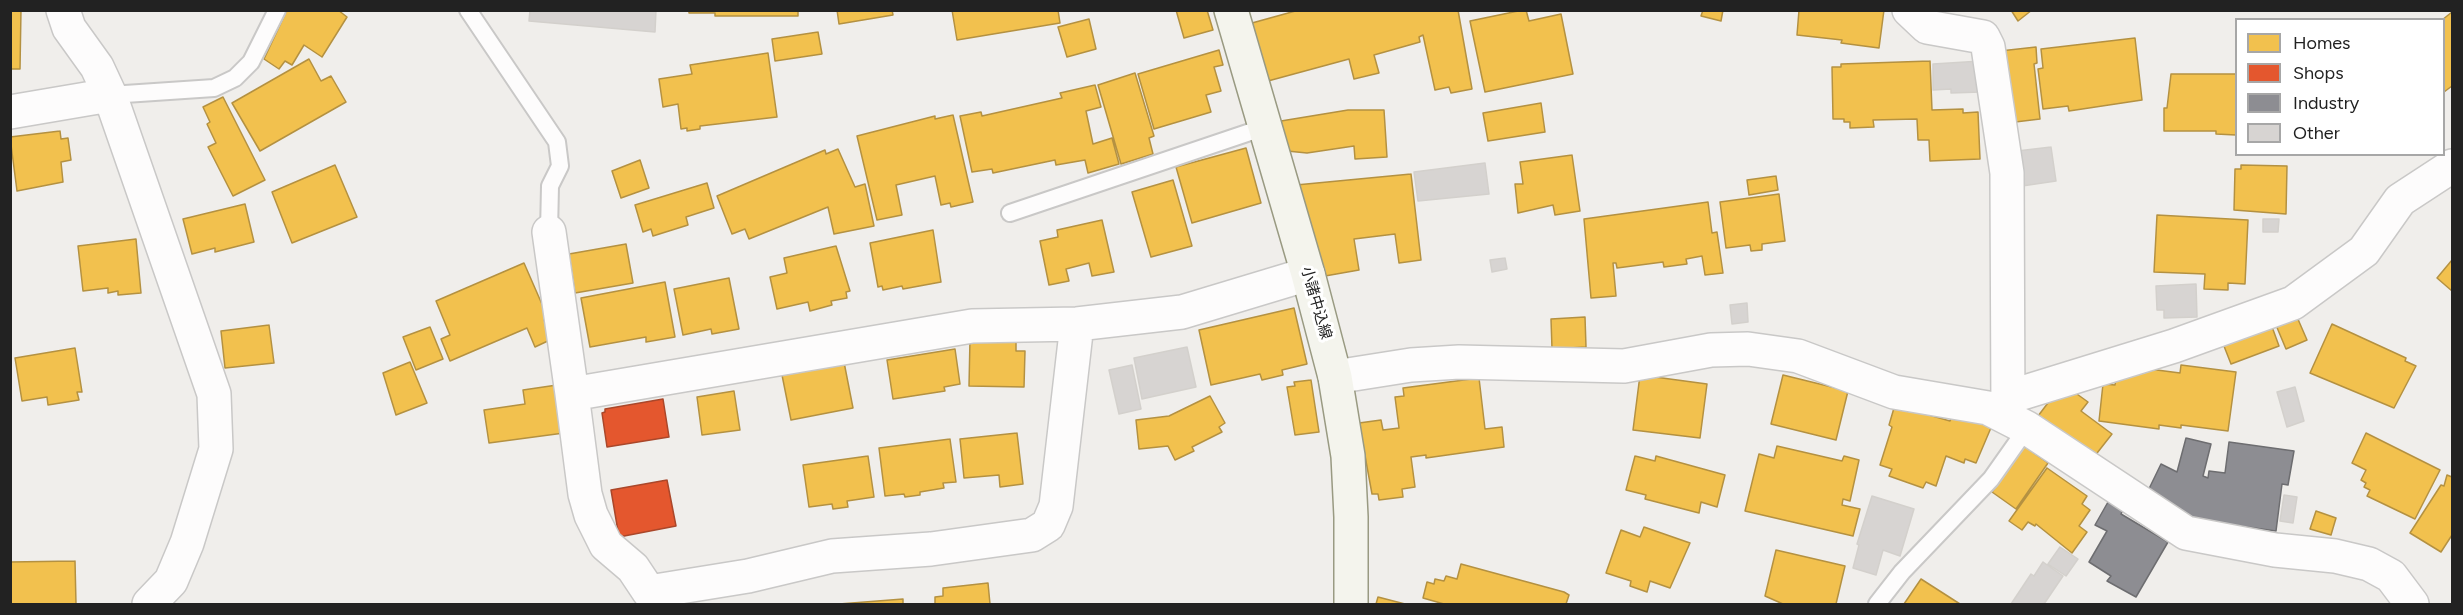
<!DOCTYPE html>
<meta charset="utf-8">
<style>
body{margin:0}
#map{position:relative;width:2463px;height:615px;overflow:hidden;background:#f0eeeb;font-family:Figtree,sans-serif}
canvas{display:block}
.frame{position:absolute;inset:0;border:12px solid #222;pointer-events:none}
.legend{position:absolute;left:2235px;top:18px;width:210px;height:138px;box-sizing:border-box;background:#fff;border:2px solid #a7a7a7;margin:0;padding:8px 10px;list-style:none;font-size:18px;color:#222}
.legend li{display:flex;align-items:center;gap:12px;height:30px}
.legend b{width:30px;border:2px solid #a7a7a7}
</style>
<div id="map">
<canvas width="2463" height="615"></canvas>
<div class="frame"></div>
<ul class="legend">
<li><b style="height:16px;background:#f2c14e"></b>Homes</li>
<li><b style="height:16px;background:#e4572e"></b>Shops</li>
<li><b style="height:16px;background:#8d8d92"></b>Industry</li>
<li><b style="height:16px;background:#d7d4d2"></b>Other</li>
</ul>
</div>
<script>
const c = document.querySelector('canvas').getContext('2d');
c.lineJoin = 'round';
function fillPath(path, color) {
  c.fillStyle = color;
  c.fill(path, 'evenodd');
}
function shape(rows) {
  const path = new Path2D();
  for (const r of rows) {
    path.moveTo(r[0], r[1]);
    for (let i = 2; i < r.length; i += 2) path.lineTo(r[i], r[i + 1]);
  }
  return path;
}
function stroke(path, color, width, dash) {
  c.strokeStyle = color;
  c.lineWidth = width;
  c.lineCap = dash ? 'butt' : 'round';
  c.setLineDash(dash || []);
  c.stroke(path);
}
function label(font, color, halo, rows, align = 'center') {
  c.font = font + ' Figtree,"Noto Sans JP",sans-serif';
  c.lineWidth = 6;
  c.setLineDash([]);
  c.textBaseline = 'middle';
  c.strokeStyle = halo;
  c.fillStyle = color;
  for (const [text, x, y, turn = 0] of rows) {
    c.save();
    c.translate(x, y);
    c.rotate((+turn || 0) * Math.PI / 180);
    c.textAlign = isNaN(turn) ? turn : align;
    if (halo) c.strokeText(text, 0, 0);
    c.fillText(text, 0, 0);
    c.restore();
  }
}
const homes = shape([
 [10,10,21,10,20,69,10,69,10,10],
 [287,10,338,10,347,17,322,57,304,45,292,65,285,61,279,69,264,59,287,10],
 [689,10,798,10,798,16,715,16,715,13,689,13,689,10],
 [837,10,892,10,893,15,839,24,837,10],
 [952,10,1058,10,1060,23,957,40,952,10],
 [1176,10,1207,10,1213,30,1184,38,1176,10],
 [1299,10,1458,10,1472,89,1451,93,1449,87,1435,90,1423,35,1419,37,1420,42,1374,55,1379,73,1354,79,1349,59,1268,81,1252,23,1299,10],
 [1523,10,1526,10,1529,21,1561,14,1573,74,1485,92,1470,21,1523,10],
 [1703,10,1723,10,1721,21,1701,16,1703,10],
 [1799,10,1884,10,1879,48,1841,43,1842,40,1797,35,1799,10],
 [2011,10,2032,10,2018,21,2011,10],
 [2452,12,2452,86,2444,92,2442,20,2452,12],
 [1089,19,1096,49,1067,57,1058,27,1089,19],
 [818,32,822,54,775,61,772,39,818,32],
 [2135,38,2142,100,2069,111,2068,106,2043,109,2038,69,2043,68,2041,49,2135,38],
 [2036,47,2037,63,2034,64,2040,119,2007,123,2000,51,2036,47],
 [1219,50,1223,65,1214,67,1221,91,1206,95,1211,112,1154,129,1138,74,1219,50],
 [768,53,777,117,700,126,700,129,687,131,687,128,681,129,678,104,663,107,659,79,692,74,690,65,768,53],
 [309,59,321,81,331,76,346,102,260,151,232,103,309,59],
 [1930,61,1932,110,1963,109,1963,113,1978,112,1980,159,1930,161,1929,140,1918,140,1917,119,1873,120,1874,127,1850,128,1850,122,1844,122,1844,119,1833,119,1832,67,1841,67,1841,64,1930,61],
 [1135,73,1154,136,1149,138,1153,154,1121,164,1098,85,1135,73],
 [2171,74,2236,74,2236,135,2216,134,2216,131,2164,131,2164,108,2167,108,2171,74],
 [1095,85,1101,107,1086,111,1093,144,1112,138,1119,164,1088,173,1085,160,1056,165,1055,160,993,173,992,169,972,172,960,116,981,112,982,116,1062,98,1060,93,1095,85],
 [223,97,265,180,233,196,208,147,216,143,207,124,210,122,203,107,223,97],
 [1541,103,1545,132,1488,141,1483,113,1541,103],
 [1348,110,1384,110,1387,157,1355,159,1354,146,1307,153,1287,151,1281,121,1348,110],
 [953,115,973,202,951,207,950,203,941,205,935,176,896,185,902,215,877,220,857,136,935,116,935,119,953,115],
 [60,131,61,139,68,138,71,160,61,162,63,182,17,191,10,137,60,131],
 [1246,148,1261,203,1192,223,1176,167,1246,148],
 [838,149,855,187,865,184,874,226,834,234,828,207,749,239,745,229,732,234,717,196,825,150,826,154,838,149],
 [1572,155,1580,211,1555,215,1553,205,1518,213,1515,184,1523,184,1520,162,1572,155],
 [640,160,649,188,621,198,612,171,640,160],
 [335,165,357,217,292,243,272,192,335,165],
 [2241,165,2287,166,2286,214,2234,210,2235,169,2241,169,2241,165],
 [1411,174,1421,260,1399,263,1395,234,1354,239,1359,270,1325,276,1296,185,1411,174],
 [1776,176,1778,190,1749,195,1747,180,1776,176],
 [1173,180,1192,246,1151,257,1132,192,1173,180],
 [707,183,714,208,686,217,688,225,653,236,651,229,643,232,635,205,707,183],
 [1779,194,1785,241,1762,244,1762,250,1751,251,1750,245,1726,248,1720,202,1779,194],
 [1708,202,1712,233,1717,232,1723,273,1705,275,1702,256,1686,259,1687,264,1664,267,1663,262,1617,268,1616,263,1613,263,1616,296,1591,298,1584,219,1708,202],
 [245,204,254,242,215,252,215,248,192,254,183,219,245,204],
 [2157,215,2248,220,2245,284,2228,283,2228,290,2204,289,2205,274,2154,272,2157,215],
 [1102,220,1114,272,1092,276,1089,263,1066,269,1069,281,1049,285,1040,241,1058,237,1057,230,1102,220],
 [933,230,941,282,903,289,902,286,883,290,882,286,878,287,870,243,933,230],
 [136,239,141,293,118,295,118,291,108,293,108,288,83,291,78,246,136,239],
 [626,244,633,283,575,293,569,254,626,244],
 [836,246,850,291,846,292,847,298,831,301,832,305,810,311,808,302,777,309,770,277,787,273,784,258,836,246],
 [2452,260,2452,291,2437,278,2452,260],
 [524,263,548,318,544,320,552,339,535,347,527,328,450,361,441,339,450,335,436,301,524,263],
 [729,278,739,329,712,334,711,329,683,335,674,289,729,278],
 [665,282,675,337,646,342,646,337,590,347,581,298,665,282],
 [1294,308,1307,364,1282,370,1283,375,1262,380,1260,374,1211,385,1199,330,1294,308],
 [2294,310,2307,340,2286,349,2273,318,2294,310],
 [1585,317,1586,347,1552,349,1551,319,1585,317],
 [2271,324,2279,346,2231,364,2222,341,2271,324],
 [2332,324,2406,358,2405,361,2416,366,2394,408,2310,373,2332,324],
 [269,325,274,363,225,368,221,331,269,325],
 [430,327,443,359,416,370,403,337,430,327],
 [970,339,1016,341,1016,351,1025,351,1024,387,969,386,970,339],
 [75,348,82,392,77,392,79,400,48,405,47,397,22,401,15,358,75,348],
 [955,349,960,384,944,387,945,391,893,399,887,360,955,349],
 [843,357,853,408,791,420,782,375,843,357],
 [410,362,427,403,396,415,383,373,410,362],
 [2181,365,2236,372,2228,431,2181,425,2181,428,2159,425,2159,429,2099,421,2103,384,2115,385,2117,371,2126,366,2180,373,2181,365],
 [1640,375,1707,384,1700,438,1633,430,1640,375],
 [1783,375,1848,391,1836,440,1771,424,1783,375],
 [1479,378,1485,429,1502,427,1504,447,1426,458,1426,455,1411,457,1415,487,1402,489,1403,497,1379,500,1378,494,1372,494,1359,423,1381,420,1383,430,1399,428,1395,397,1404,396,1403,388,1479,378],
 [1311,380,1319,432,1295,435,1287,387,1295,386,1294,382,1311,380],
 [557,385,564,433,489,443,484,410,525,404,523,390,557,385],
 [2070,389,2088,402,2081,411,2112,434,2090,462,2035,420,2057,391,2070,389],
 [734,391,740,430,702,435,697,397,734,391],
 [1210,396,1225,423,1219,427,1222,432,1192,447,1194,451,1175,460,1168,446,1139,449,1136,420,1169,416,1210,396],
 [1894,408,1907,411,1908,409,1950,421,1954,411,1993,423,1976,463,1965,459,1964,463,1946,456,1936,486,1926,482,1923,488,1889,476,1892,469,1880,465,1892,427,1889,425,1894,408],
 [1017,433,1023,484,1000,487,999,475,964,478,960,439,1017,433],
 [2366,433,2440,470,2415,519,2367,496,2370,490,2364,487,2366,483,2361,480,2366,470,2352,463,2366,433],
 [950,439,956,482,943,483,944,488,920,492,920,495,905,497,904,494,885,496,879,448,950,439],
 [1777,446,1842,461,1844,456,1859,460,1850,501,1843,499,1842,505,1860,509,1853,536,1745,511,1759,454,1774,458,1777,446],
 [2024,446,2048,463,2016,509,1992,492,2024,446],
 [868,456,874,497,847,501,848,507,833,509,832,504,809,507,803,465,868,456],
 [1635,456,1655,461,1656,456,1725,475,1717,507,1701,502,1699,513,1645,499,1646,495,1626,490,1635,456],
 [2047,468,2087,496,2082,504,2090,510,2079,526,2087,532,2072,553,2036,524,2035,526,2028,522,2022,530,2009,521,2047,468],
 [2447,475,2452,477,2452,535,2441,552,2410,533,2441,485,2444,486,2447,475],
 [2316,511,2336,518,2331,535,2310,529,2316,511],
 [1644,527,1690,543,1670,588,1650,581,1647,592,1630,586,1631,581,1606,573,1621,530,1640,537,1644,527],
 [1776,550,1845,566,1836,604,1783,604,1765,596,1776,550],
 [75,561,76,604,10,604,10,562,75,561],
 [1461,564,1564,592,1569,595,1566,604,1444,604,1423,598,1427,582,1434,584,1435,579,1444,581,1446,576,1457,579,1461,564],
 [1921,579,1960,604,1904,604,1921,579],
 [988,583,990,604,935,604,935,597,943,596,943,588,988,583],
 [1378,597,1405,604,1376,604,1378,597],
 [903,599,903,604,839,604,903,599]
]);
const shops = shape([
 [663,399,669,437,607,447,602,413,605,412,605,409,663,399],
 [667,480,676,526,619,537,611,490,667,480]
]);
const industry = shape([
 [2186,438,2211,444,2203,476,2208,478,2209,471,2225,473,2229,442,2294,451,2288,485,2282,484,2276,531,2188,519,2145,497,2161,464,2177,472,2186,438],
 [2108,502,2123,510,2121,514,2168,542,2136,597,2107,581,2111,576,2089,562,2107,531,2095,525,2108,502]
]);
const building = shape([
 [530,10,656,10,655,32,529,21,530,10],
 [1981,61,1981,92,1951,93,1951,89,1933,90,1933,64,1981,61],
 [2051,147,2056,181,2022,186,2017,151,2051,147],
 [1485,163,1489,194,1418,201,1414,172,1485,163],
 [2263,219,2279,219,2278,232,2263,232,2263,219],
 [1505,258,1507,269,1492,272,1490,260,1505,258],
 [2196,284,2197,317,2164,318,2164,310,2157,310,2156,286,2196,284],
 [1747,303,1748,322,1732,324,1730,305,1747,303],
 [1187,347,1196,387,1142,399,1134,358,1187,347],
 [1132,365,1141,409,1119,414,1109,370,1132,365],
 [2295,387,2304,421,2287,427,2277,392,2295,387],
 [2284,495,2297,497,2293,523,2280,521,2284,495],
 [1872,496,1914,509,1900,556,1883,550,1876,575,1853,568,1859,545,1857,544,1872,496],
 [2060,547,2078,559,2066,576,2048,564,2060,547],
 [2043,562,2063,576,2044,604,2011,604,2031,574,2034,576,2043,562]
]);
const lane = shape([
 [468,10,557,142,560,166,550,186,549,232],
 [110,95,214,88,235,78,251,62,277,10],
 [1010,213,1265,127],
 [1877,604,1902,572,1991,479,2027,428]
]);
const street = shape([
 [1909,10,1927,27,1983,37,1988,47,2007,173,2008,417],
 [110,95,214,394,216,449,187,543,171,581,149,604],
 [10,112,110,95,97,67,69,28,63,10],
 [549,232,572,394,972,326,1077,324,1182,312,1308,274],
 [1335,377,1411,365,1459,362,1624,366,1711,350,1748,349,1798,356,1894,392,1988,408,2027,428,2186,533,2275,550,2335,556,2369,564,2391,576,2412,604],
 [572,394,585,494,591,515,606,545,633,568,649,592,748,576,832,556,931,549,1032,535,1048,525,1056,506,1077,324],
 [2009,397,2174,346,2293,303,2364,251,2400,200,2452,166]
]);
const secondary = shape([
 [1231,10,1308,274,1335,377,1348,456,1351,517,1351,604]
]);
const streetNames = [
 ["小諸中込線",1316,303,74]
];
fillPath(homes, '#f2c14e');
stroke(homes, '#b49141', 1.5);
fillPath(shops, '#e4572e');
stroke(shops, '#aa472a', 1.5);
fillPath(industry, '#8d8d92');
stroke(industry, '#6d6d70', 1.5);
fillPath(building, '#d7d4d2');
stroke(building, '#d3d0cc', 1.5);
stroke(lane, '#c9c8c7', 20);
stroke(street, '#c9c8c7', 36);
stroke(secondary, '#999a82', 36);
stroke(lane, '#fdfcfc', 16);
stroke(street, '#fdfcfc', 33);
stroke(secondary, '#f4f4ed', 33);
label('15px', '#222', '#fff', streetNames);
</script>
